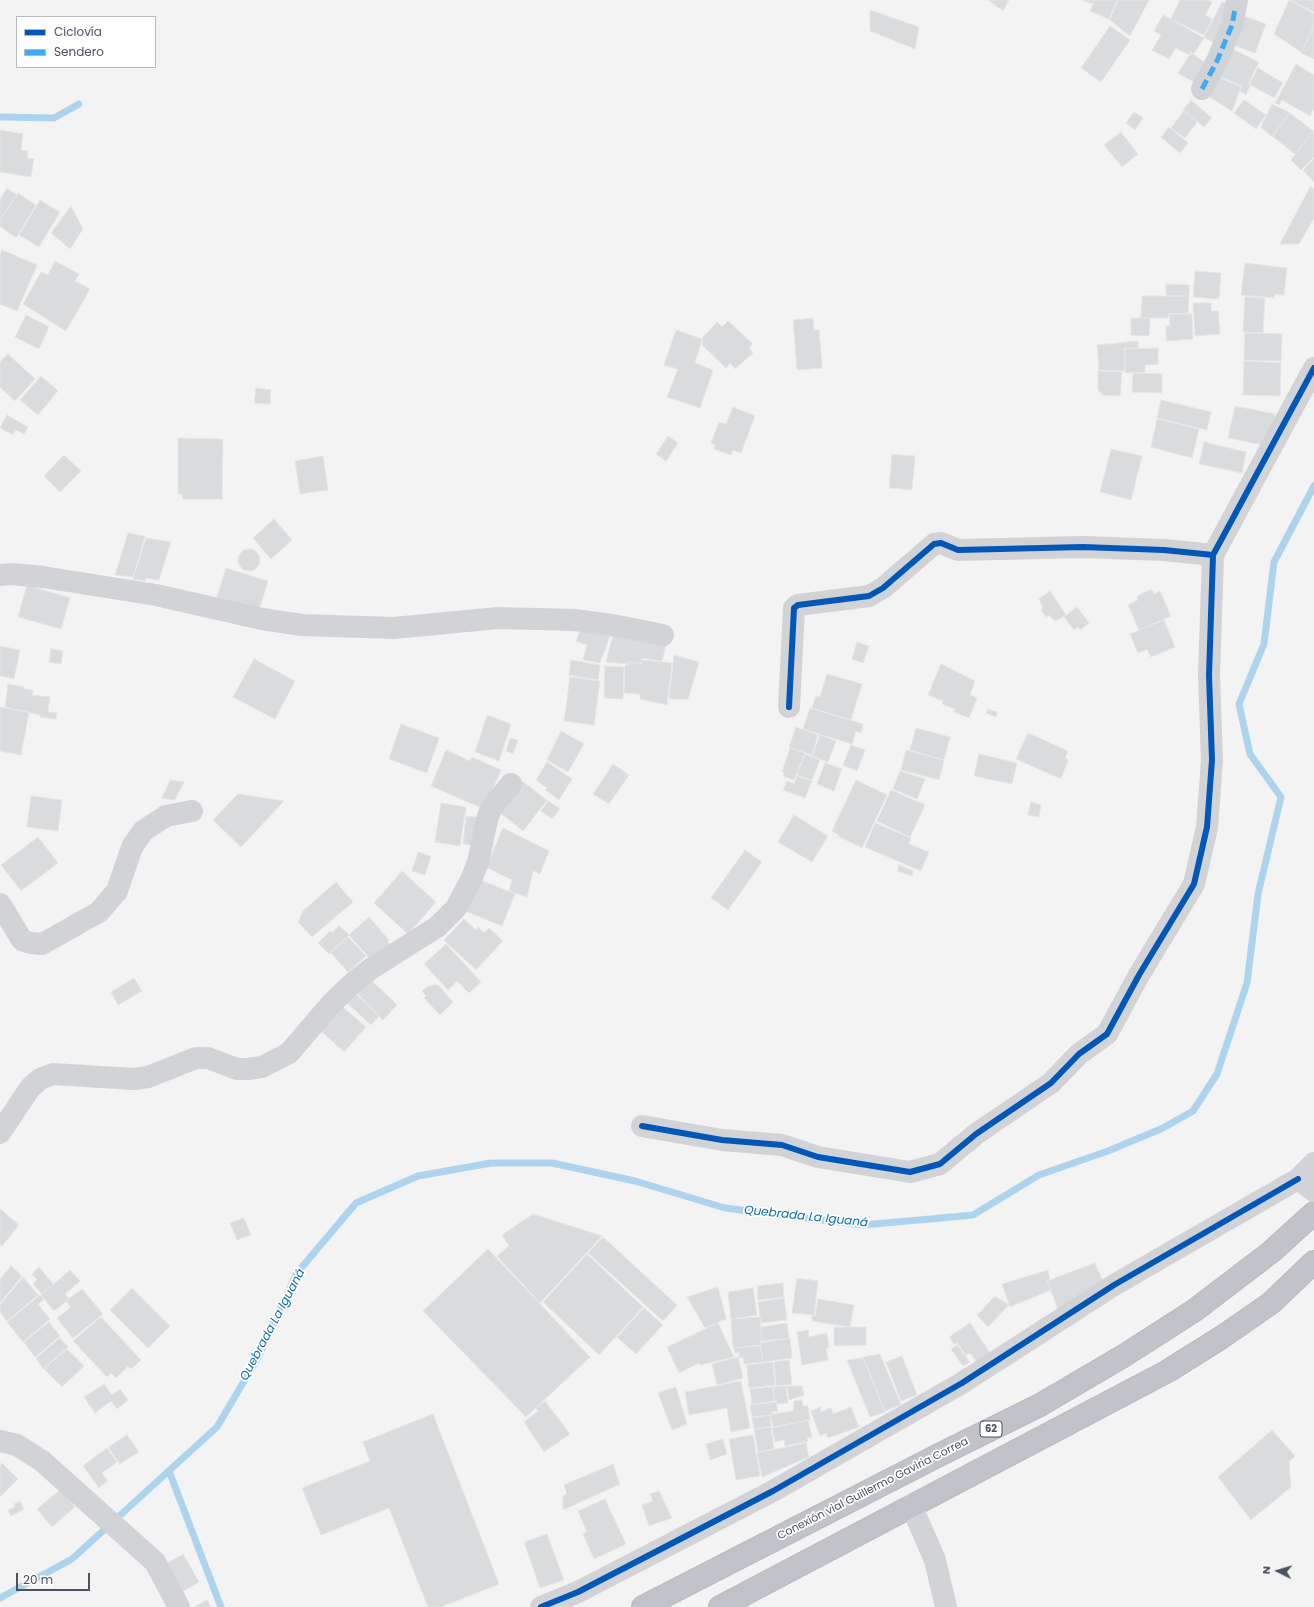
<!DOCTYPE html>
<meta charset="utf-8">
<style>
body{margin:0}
#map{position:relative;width:1314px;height:1607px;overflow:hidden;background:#f3f3f3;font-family:Poppins,sans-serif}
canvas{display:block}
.legend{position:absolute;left:16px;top:16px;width:140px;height:52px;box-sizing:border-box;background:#fff;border:1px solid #b7b9bf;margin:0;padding:5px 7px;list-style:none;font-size:12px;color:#4a515f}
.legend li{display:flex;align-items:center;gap:8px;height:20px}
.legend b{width:20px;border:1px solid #b7b9bf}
.north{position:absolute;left:1258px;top:1551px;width:40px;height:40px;-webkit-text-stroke:3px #fff;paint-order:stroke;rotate:275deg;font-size:11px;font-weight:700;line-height:16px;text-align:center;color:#4a515f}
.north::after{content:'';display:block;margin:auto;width:14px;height:18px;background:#4a515f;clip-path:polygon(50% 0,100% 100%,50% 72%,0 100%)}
.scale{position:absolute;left:16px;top:1573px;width:74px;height:18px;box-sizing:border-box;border:2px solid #4a515f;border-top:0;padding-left:5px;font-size:12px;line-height:14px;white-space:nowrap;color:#4a515f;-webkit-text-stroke:3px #fff;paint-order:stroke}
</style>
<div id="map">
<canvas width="1314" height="1607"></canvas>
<ul class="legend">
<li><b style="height:5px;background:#0057b8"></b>Ciclovía</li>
<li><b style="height:5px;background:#3fa9f5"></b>Sendero</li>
</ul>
<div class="north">N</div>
<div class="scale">20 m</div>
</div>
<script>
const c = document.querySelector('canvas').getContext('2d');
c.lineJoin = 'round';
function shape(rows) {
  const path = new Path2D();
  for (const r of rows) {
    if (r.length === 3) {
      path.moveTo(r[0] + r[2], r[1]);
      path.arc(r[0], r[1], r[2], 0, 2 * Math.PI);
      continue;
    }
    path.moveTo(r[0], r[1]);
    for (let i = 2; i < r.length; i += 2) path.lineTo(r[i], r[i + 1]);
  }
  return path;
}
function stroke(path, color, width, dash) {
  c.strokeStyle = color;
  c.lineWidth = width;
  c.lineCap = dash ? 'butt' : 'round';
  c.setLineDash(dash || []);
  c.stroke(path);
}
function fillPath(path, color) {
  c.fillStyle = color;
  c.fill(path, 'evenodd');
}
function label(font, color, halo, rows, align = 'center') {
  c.font = font + ' Poppins,sans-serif';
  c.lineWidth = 3.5;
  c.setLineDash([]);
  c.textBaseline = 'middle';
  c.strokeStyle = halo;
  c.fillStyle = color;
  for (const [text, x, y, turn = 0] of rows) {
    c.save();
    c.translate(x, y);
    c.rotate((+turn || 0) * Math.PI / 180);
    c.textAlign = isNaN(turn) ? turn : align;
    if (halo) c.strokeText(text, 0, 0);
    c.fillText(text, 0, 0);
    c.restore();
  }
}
const stream = shape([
 [0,117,54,118,79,104],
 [169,1471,221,1607],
 [0,1598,72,1559,217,1427,257,1359,297,1273,356,1203,418,1176,491,1163,552,1163,635,1181,725,1208,863,1225,941,1218,973,1215,1039,1175,1108,1151,1163,1128,1193,1111,1217,1074,1247,983,1258,894,1281,797,1250,754,1239,704,1264,644,1274,562,1314,486]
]);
const building = shape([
 [988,0,1009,0,1003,11,988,0],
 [1082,0,1095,0,1093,4,1082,0],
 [1095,0,1117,0,1109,19,1090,11,1095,0],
 [1118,0,1149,0,1130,36,1110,20,1118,0],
 [1180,0,1207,0,1212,2,1205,15,1212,19,1204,35,1171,19,1180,0],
 [1289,0,1314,14,1314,26,1301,52,1274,34,1289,0],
 [1290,0,1314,0,1314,12,1290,0],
 [1222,2,1231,5,1216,44,1204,37,1222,2],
 [870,10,919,27,915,49,870,31,870,10],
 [1239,14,1266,24,1255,53,1228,43,1239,14],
 [1163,15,1204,38,1194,54,1190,52,1189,55,1176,48,1169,59,1152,50,1161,35,1154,31,1163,15],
 [1110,26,1130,40,1101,82,1081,68,1110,26],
 [1314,26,1314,59,1301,53,1314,26],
 [1226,46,1259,62,1248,84,1250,85,1246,95,1240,91,1242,86,1213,74,1226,46],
 [1191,53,1209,65,1197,84,1178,73,1191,53],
 [1296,64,1314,75,1314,108,1310,116,1282,100,1279,105,1275,103,1296,64],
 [1258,68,1283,83,1274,98,1249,84,1258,68],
 [1213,75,1241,87,1232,111,1205,94,1213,75],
 [1191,100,1212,118,1204,127,1183,110,1191,100],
 [1244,100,1266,115,1256,129,1234,113,1244,100],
 [1272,104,1290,113,1272,137,1261,127,1272,104],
 [1184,111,1197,122,1185,138,1171,128,1184,111],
 [1134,112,1143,118,1135,130,1126,123,1134,112],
 [1290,113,1313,131,1295,154,1272,136,1290,113],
 [1169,127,1188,143,1180,153,1161,137,1169,127],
 [0,130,23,134,21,150,28,151,27,158,34,159,31,177,0,172,0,130],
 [1314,130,1314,157,1301,170,1291,160,1314,130],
 [1121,132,1138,154,1122,167,1104,145,1121,132],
 [1314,159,1314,182,1303,170,1314,159],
 [1310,187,1314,189,1314,218,1299,244,1280,244,1310,187],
 [7,188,17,195,0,219,0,199,7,188],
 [18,193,36,205,16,238,0,226,0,219,18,193],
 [40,200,60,212,39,247,19,235,40,200],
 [71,206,83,229,70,249,51,233,71,206],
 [2,250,37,265,17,311,0,304,0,255,2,250],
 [55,261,79,274,75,281,90,289,66,331,23,304,41,272,48,275,55,261],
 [1245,263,1287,268,1284,295,1275,294,1274,298,1241,295,1245,263],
 [1195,271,1221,273,1219,299,1193,297,1195,271],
 [1166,284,1189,285,1189,296,1166,296,1166,284],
 [1142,296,1189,296,1188,313,1168,314,1168,318,1141,318,1142,296],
 [1245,297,1265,298,1263,333,1243,332,1245,297],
 [1193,303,1211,303,1211,311,1218,311,1220,334,1195,336,1193,303],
 [1169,314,1192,314,1193,339,1166,341,1166,326,1170,326,1169,314],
 [26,315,49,327,39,349,15,337,26,315],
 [813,318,814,330,819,330,822,368,797,370,793,320,813,318],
 [1131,318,1150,318,1149,336,1131,335,1131,318],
 [728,321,753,344,749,348,753,353,735,369,730,363,726,368,702,345,703,337,717,322,722,327,728,321],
 [676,330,702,339,695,363,713,370,700,408,667,397,678,369,664,365,676,330],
 [1245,333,1282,334,1281,361,1244,360,1245,333],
 [1138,341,1138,348,1124,348,1125,371,1099,370,1097,345,1138,341],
 [1158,348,1158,364,1145,365,1145,372,1125,373,1125,349,1158,348],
 [8,354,35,379,15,401,0,387,0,362,8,354],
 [1244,361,1281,363,1280,396,1243,395,1244,361],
 [1098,371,1122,372,1120,396,1102,395,1098,390,1098,371],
 [1133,373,1162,374,1162,393,1132,392,1133,373],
 [41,376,58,391,38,415,20,400,41,376],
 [256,388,271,390,270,404,254,403,256,388],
 [1161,400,1211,412,1207,430,1157,418,1161,400],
 [1235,406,1275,414,1268,446,1228,438,1235,406],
 [733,407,755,416,741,453,733,450,731,455,714,449,715,445,711,443,719,422,726,424,733,407],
 [7,415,28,427,24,434,16,430,13,435,0,428,7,415],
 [1157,419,1199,429,1192,458,1151,447,1157,419],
 [668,436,678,443,666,461,656,454,668,436],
 [178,438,223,439,222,499,182,499,183,494,178,494,178,438],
 [1204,442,1246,452,1242,473,1199,464,1204,442],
 [1111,449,1142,456,1131,500,1100,492,1111,449],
 [892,454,915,456,912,490,889,488,892,454],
 [64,455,81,471,60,492,44,476,64,455],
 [323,456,328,490,300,494,295,461,323,456],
 [274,519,292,540,271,559,253,538,274,519],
 [128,533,145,536,133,577,115,575,128,533],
 [146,538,171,542,159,580,146,578,145,581,133,579,146,538],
 [249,560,11],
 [226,568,268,581,258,613,216,600,226,568],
 [27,585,70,598,61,629,18,617,27,585],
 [1151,589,1154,594,1160,591,1171,616,1139,630,1128,605,1138,600,1137,596,1151,589],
 [1050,591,1066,615,1055,621,1049,615,1046,617,1041,610,1043,608,1039,599,1050,591],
 [1077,607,1089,623,1080,630,1078,627,1074,630,1064,617,1077,607],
 [1164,620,1175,647,1151,657,1147,649,1138,653,1130,634,1164,620],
 [583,623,610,636,600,663,583,660,587,645,576,641,583,623],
 [614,631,667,642,662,661,642,658,641,663,628,662,628,664,606,662,614,631],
 [857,642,869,646,863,663,852,659,857,642],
 [0,646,20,650,14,679,0,676,0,646],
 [51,649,63,651,61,664,49,662,51,649],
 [674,655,699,662,688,699,669,699,674,655],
 [254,659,295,681,275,719,233,697,254,659],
 [571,660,600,665,598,680,569,675,571,660],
 [642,660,672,663,667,705,640,699,640,694,624,693,625,665,629,665,629,662,642,664,642,660],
 [941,664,975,681,970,695,977,698,969,718,954,712,955,709,942,704,943,701,928,695,941,664],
 [605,666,624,667,623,699,604,698,605,666],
 [827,674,862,684,851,720,812,708,816,696,820,697,827,674],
 [570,677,600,681,594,725,564,721,570,677],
 [8,684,24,687,24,689,33,690,32,695,50,697,48,712,57,713,56,719,40,717,40,715,5,707,8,684],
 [0,707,29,712,21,755,0,751,0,707],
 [810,708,863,724,861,733,856,731,852,744,803,729,810,708],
 [988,709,997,712,996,717,986,713,988,709],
 [487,715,511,724,499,761,475,752,487,715],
 [401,724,439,738,427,773,389,759,401,724],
 [796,727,818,735,812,755,789,747,796,727],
 [916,728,950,737,944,760,910,750,916,728],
 [561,731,584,744,568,772,547,760,561,731],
 [1028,733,1068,751,1065,758,1068,760,1061,779,1016,759,1028,733],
 [820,735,836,741,828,762,812,756,820,735],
 [510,738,518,740,513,754,506,751,510,738],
 [851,745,865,750,857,771,843,765,851,745],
 [790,748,805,753,794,780,783,776,784,773,782,772,790,748],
 [446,750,470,761,472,757,501,770,484,809,431,786,446,750],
 [906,750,944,760,939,780,901,770,906,750],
 [805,754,820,760,812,780,797,775,805,754],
 [979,754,1017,763,1012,784,974,776,979,754],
 [547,762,572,779,559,800,545,790,547,788,536,780,547,762],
 [825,763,842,769,834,791,817,784,825,763],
 [613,764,629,775,609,804,593,794,613,764],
 [900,771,925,779,917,799,893,789,900,771],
 [797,776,812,781,805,798,783,790,787,781,794,784,797,776],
 [170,780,184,782,175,800,162,798,170,780],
 [856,780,887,795,862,848,838,836,839,835,832,831,856,780],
 [522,781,547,800,523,831,498,811,522,781],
 [891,790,925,805,910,837,877,821,891,790],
 [238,794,284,801,241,847,213,820,238,794],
 [31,796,62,800,58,831,27,827,31,796],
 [548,801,560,809,552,819,541,811,548,801],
 [1031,802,1041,805,1039,817,1028,815,1031,802],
 [441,803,466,807,460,846,435,842,441,803],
 [794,815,828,836,812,862,778,842,794,815],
 [466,816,483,818,480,846,463,844,466,816],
 [875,823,911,838,909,844,929,852,921,871,865,847,875,823],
 [503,828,549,851,540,874,533,871,527,897,509,891,512,880,486,867,503,828],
 [38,837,58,863,21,891,1,865,38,837],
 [745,850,762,862,728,910,711,898,745,850],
 [418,852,431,856,425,875,412,871,418,852],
 [899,865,913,871,912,876,897,871,899,865],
 [402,871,436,902,408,934,374,903,402,871],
 [478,879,515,894,502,926,465,911,478,879],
 [336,882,353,902,312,937,298,922,303,911,336,882],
 [369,917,389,940,388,942,390,945,372,961,349,935,369,917],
 [464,919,476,930,478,927,484,933,489,928,503,941,476,970,444,940,464,919],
 [339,925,349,935,329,954,318,943,330,931,332,933,339,925],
 [348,937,366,956,348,972,331,953,348,937],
 [446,944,481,982,469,993,457,981,448,990,424,964,446,944],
 [367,976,397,1005,383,1020,354,990,367,976],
 [134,978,142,991,118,1005,111,992,134,978],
 [435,984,436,986,438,985,453,1002,440,1015,424,998,426,996,422,991,428,986,432,986,435,984],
 [355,993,379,1016,371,1025,347,1003,355,993],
 [343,1007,366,1027,344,1052,321,1031,343,1007],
 [0,1209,19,1225,2,1246,0,1244,0,1209],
 [533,1214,602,1236,540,1303,497,1256,509,1246,502,1235,533,1214],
 [244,1218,251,1235,237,1240,230,1223,244,1218],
 [603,1237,677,1305,663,1321,588,1253,603,1237],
 [488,1249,590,1357,526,1417,423,1311,488,1249],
 [587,1254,643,1307,599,1355,543,1302,587,1254],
 [1095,1263,1103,1281,1058,1309,1047,1281,1095,1263],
 [11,1266,22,1276,0,1303,0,1279,11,1266],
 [39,1267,53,1284,42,1294,33,1284,37,1280,32,1274,39,1267],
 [70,1270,80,1281,65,1294,69,1299,54,1311,41,1295,70,1270],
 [1048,1270,1050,1279,1047,1281,1051,1290,1010,1307,1002,1284,1048,1270],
 [23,1277,38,1295,7,1321,0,1312,0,1305,23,1277],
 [797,1278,818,1281,814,1315,792,1313,797,1278],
 [783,1283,784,1297,758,1300,757,1286,783,1283],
 [718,1287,726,1319,705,1328,687,1297,718,1287],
 [132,1288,170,1326,148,1348,110,1310,132,1288],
 [753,1288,757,1315,731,1319,728,1292,753,1288],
 [82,1289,103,1314,73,1338,57,1318,71,1307,66,1301,82,1289],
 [40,1295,44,1300,38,1304,50,1319,23,1342,7,1322,40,1295],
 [995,1296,1009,1305,988,1327,977,1315,995,1296],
 [784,1298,787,1320,761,1323,758,1302,784,1298],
 [818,1299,854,1305,850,1327,812,1321,812,1316,815,1316,818,1299],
 [644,1308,663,1325,636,1354,617,1337,644,1308],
 [101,1317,141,1360,131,1369,128,1366,116,1378,111,1373,107,1377,73,1341,101,1317],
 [760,1317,762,1341,760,1342,760,1345,733,1348,731,1319,760,1317],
 [49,1322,60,1336,35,1357,24,1342,49,1322],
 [718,1323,734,1357,700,1365,699,1363,679,1373,667,1347,718,1323],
 [787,1323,789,1338,762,1341,761,1327,787,1323],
 [970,1323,990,1353,977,1362,970,1353,966,1355,957,1343,954,1344,949,1337,970,1323],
 [834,1327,866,1327,866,1345,834,1346,834,1327],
 [808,1330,809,1337,827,1333,829,1347,826,1348,828,1360,802,1365,797,1332,808,1330],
 [60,1338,68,1347,43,1369,36,1358,60,1338],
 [790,1338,792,1358,763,1362,760,1343,790,1338],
 [957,1345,970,1362,963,1366,951,1349,957,1345],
 [760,1346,763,1362,744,1364,743,1357,739,1358,739,1352,735,1353,734,1348,760,1346],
 [67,1349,84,1366,62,1387,44,1369,67,1349],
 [880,1354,901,1405,885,1411,863,1357,880,1354],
 [902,1356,917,1395,901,1401,886,1362,902,1356],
 [738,1357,743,1378,717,1385,712,1364,738,1357],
 [863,1358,885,1412,870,1417,847,1360,863,1358],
 [789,1360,792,1384,776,1386,774,1362,789,1360],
 [773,1362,775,1385,749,1388,747,1365,773,1362],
 [741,1381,750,1428,731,1432,727,1408,689,1415,685,1392,741,1381],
 [104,1384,112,1395,120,1389,128,1400,117,1409,111,1401,95,1413,84,1397,104,1384],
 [786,1386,788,1403,777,1404,777,1401,775,1401,773,1387,786,1386],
 [787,1386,802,1386,804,1395,789,1400,787,1386],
 [676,1387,687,1424,672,1430,658,1393,676,1387],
 [773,1387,774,1401,752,1404,750,1389,773,1387],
 [802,1400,803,1406,808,1406,810,1420,773,1427,771,1416,773,1414,793,1411,794,1401,802,1400],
 [545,1401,570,1434,544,1452,524,1422,538,1411,536,1408,545,1401],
 [776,1402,778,1411,772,1412,772,1415,752,1417,750,1405,776,1402],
 [820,1407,821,1412,831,1408,833,1414,851,1407,859,1427,828,1438,826,1433,820,1436,811,1411,820,1407],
 [433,1414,499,1584,441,1607,428,1607,389,1508,321,1535,302,1488,370,1461,363,1442,433,1414],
 [770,1415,771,1426,754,1429,752,1418,770,1415],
 [808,1420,812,1437,807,1438,808,1441,785,1446,784,1440,775,1442,772,1428,808,1420],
 [771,1427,774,1449,758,1452,754,1429,771,1427],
 [1272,1430,1295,1456,1289,1462,1291,1487,1251,1520,1218,1477,1272,1430],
 [127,1435,139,1452,120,1464,108,1447,127,1435],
 [753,1435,760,1476,736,1480,729,1439,753,1435],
 [723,1439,727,1454,710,1460,706,1444,723,1439],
 [806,1443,809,1457,762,1477,757,1453,806,1443],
 [107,1448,117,1462,102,1473,108,1481,99,1488,83,1466,107,1448],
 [2,1463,18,1479,0,1497,0,1466,2,1463],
 [613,1464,620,1484,563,1510,563,1496,567,1494,564,1485,613,1464],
 [61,1489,75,1507,52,1527,37,1509,61,1489],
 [659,1491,672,1518,649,1526,642,1505,653,1501,650,1494,659,1491],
 [605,1499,626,1544,594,1559,583,1534,587,1532,578,1511,605,1499],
 [20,1501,24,1509,11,1516,8,1510,15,1507,14,1504,20,1501],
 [547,1534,564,1580,540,1588,524,1542,547,1534],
 [183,1554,199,1582,180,1593,164,1565,183,1554],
 [207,1600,211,1607,194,1607,207,1600]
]);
const street = shape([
 [1202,89,1217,61,1232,25,1237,0],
 [1314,1163,1298,1179,1314,1191],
 [0,1441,17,1445,42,1461,155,1562,179,1607],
 [541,1607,578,1592,773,1491,962,1383,1114,1285,1298,1179]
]);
const secondary = shape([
 [0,575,12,574,43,577,156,595,262,619,302,625,394,628,498,618,575,620,618,626,663,635],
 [789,707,794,608,798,605,869,596,883,588,934,544,941,543,958,550,1083,547,1164,550,1213,555,1314,368],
 [0,904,22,940,31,943,42,944,99,912,117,891,132,847,143,831,166,816,192,811],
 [642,1126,722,1140,782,1145,818,1157,910,1172,940,1164,976,1134,1051,1083,1079,1054,1107,1034,1139,975,1194,884,1207,827,1212,760,1209,675,1213,555],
 [0,1133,30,1088,40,1079,53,1074,134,1079,148,1077,196,1058,208,1058,237,1069,248,1069,262,1067,289,1053,332,1003,355,981,372,968,437,927,456,908,471,880,478,862,488,816,492,807,511,784],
 [911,1505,935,1560,946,1607]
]);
const highway = shape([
 [643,1607,941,1454,1040,1405,1125,1355,1195,1310,1271,1252,1314,1213],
 [720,1607,1168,1371,1222,1337,1271,1303,1314,1262]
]);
const quiet = shape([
 [1202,89,1217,61,1232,25,1235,9]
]);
const cycleway = shape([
 [789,707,794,608,798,605,869,596,883,588,934,544,941,543,958,550,1083,547,1164,550,1213,555,1314,368],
 [642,1126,722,1140,782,1145,818,1157,910,1172,940,1164,976,1134,1051,1083,1079,1054,1107,1034,1139,975,1194,884,1207,827,1212,760,1209,675,1213,555],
 [541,1607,578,1592,773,1491,962,1383,1114,1285,1298,1179]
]);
const shields = [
 [991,1429,22]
];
const shieldNames = [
 ["62",991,1429]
];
const streetNames = [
 ["Conexión vial Guillermo Gaviria Correa",873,1489,-27]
];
const waterNames = [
 ["Quebrada La Iguaná",806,1217,6],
 ["Quebrada La Iguaná",273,1325,-62]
];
stroke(stream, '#aed4ed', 7);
fillPath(building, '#dadbdd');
stroke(building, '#e4e5e6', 1);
stroke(highway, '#b8bac2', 24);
stroke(street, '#d1d3d6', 22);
stroke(secondary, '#d2d3d6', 22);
stroke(highway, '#c1c3c9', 22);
stroke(quiet, '#3fa9f5', 5, [10, 5]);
stroke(cycleway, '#0057b8', 6);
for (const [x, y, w] of shields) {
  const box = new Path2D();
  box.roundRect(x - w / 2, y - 8, w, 16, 3);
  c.fillStyle = '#fff';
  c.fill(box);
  stroke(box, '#4a515f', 1);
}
label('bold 10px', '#4a515f', null, shieldNames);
label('11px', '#4a515f', '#fff', streetNames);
label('italic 12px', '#106dab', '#fff', waterNames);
</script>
